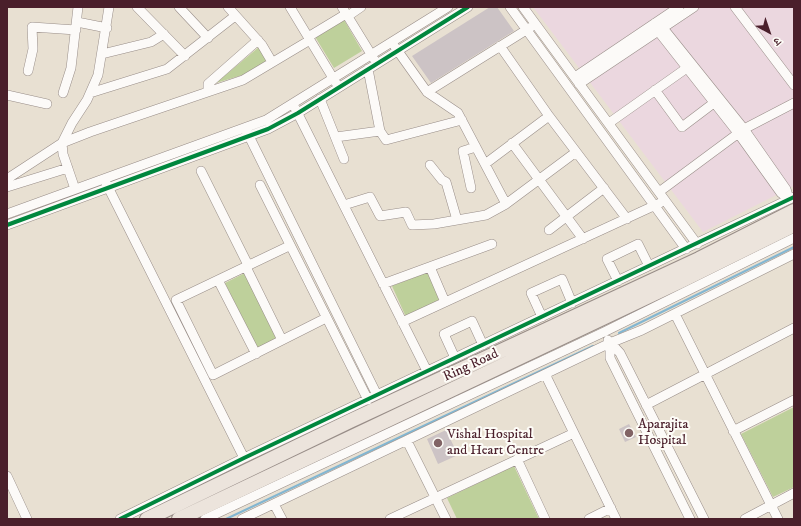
<!DOCTYPE html>
<meta charset="utf-8">
<style>
body{margin:0}
#map{position:relative;width:801px;height:526px;overflow:hidden;background:#e8e0d2;font-family:"IM FELL DW Pica","Noto Serif Devanagari",serif}
canvas{display:block}
.frame{position:absolute;inset:0;border:8px solid #4a1f2b;pointer-events:none}
.north{position:absolute;left:749px;top:12px;width:40px;height:40px;-webkit-text-stroke:3px #fdfcf7;paint-order:stroke;rotate:140deg;font-size:11px;font-weight:700;line-height:16px;text-align:center;color:#4a1f2b}
.north::after{content:'';display:block;margin:auto;width:14px;height:18px;background:#4a1f2b;clip-path:polygon(50% 0,100% 100%,50% 72%,0 100%)}
</style>
<div id="map">
<canvas width="801" height="526"></canvas>
<div class="frame"></div>
<div class="north">उ</div>
</div>
<script>
const c = document.querySelector('canvas').getContext('2d');
c.lineJoin = 'round';
function fillPath(path, color) {
  c.fillStyle = color;
  c.fill(path, 'evenodd');
}
function shape(rows) {
  const path = new Path2D();
  for (const r of rows) {
    path.moveTo(r[0], r[1]);
    for (let i = 2; i < r.length; i += 2) path.lineTo(r[i], r[i + 1]);
  }
  return path;
}
function stroke(path, color, width, dash) {
  c.strokeStyle = color;
  c.lineWidth = width;
  c.lineCap = dash ? 'butt' : 'round';
  c.setLineDash(dash || []);
  c.stroke(path);
}
function label(font, color, halo, rows, align = 'center') {
  c.font = font + ' "IM FELL DW Pica",serif';
  c.lineWidth = 4;
  c.setLineDash([]);
  c.textBaseline = 'middle';
  c.strokeStyle = halo;
  c.fillStyle = color;
  for (const [text, x, y, turn = 0] of rows) {
    c.save();
    c.translate(x, y);
    c.rotate((+turn || 0) * Math.PI / 180);
    c.textAlign = isNaN(turn) ? turn : align;
    if (halo) c.strokeText(text, 0, 0);
    c.fillText(text, 0, 0);
    c.restore();
  }
}
const built = shape([
 [533,7,794,7,794,186,703,232]
]);
const green = shape([
 [343,18,362,51,334,68,314,35],
 [259,47,267,61,246,74,216,83],
 [428,272,440,301,406,317,392,286],
 [245,273,278,338,257,348,225,283],
 [794,407,794,487,773,497,741,434],
 [514,466,539,519,457,519,447,498]
]);
const stream = shape([
 [619,333,794,247],
 [226,519,593,346]
]);
const building = shape([
 [490,7,497,7,514,31,431,83,412,56],
 [629,424,636,437,625,442,619,429],
 [446,430,458,455,438,464,427,439]
]);
const minor = shape([
 [137,7,185,56],
 [179,7,208,38],
 [228,7,262,45,272,62],
 [290,7,336,83],
 [342,7,374,59],
 [510,7,686,249],
 [523,7,697,244],
 [735,7,794,85],
 [348,16,361,7],
 [77,22,107,28],
 [655,23,663,28,744,129,786,189,789,199],
 [655,23,658,31,738,133,781,193,789,199],
 [308,37,346,14],
 [500,46,549,116,627,219],
 [395,47,427,92,458,113,506,204],
 [102,54,151,42,164,34],
 [368,69,380,131,386,140,462,120],
 [28,71,33,49,32,27,76,30],
 [575,77,679,7],
 [579,84,694,7],
 [655,90,682,127,719,99],
 [208,91,208,84,258,40],
 [427,92,531,27],
 [63,93,71,68,78,7],
 [90,93,167,69,235,16],
 [7,95,47,104],
 [320,99,344,159],
 [295,108,427,371],
 [609,123,691,65],
 [246,130,377,395],
 [336,137,380,131],
 [512,143,583,239],
 [485,164,549,116],
 [430,165,442,180,446,182,457,220],
 [201,171,248,265],
 [7,179,62,143,72,123,87,100,98,75,109,7],
 [106,183,244,458],
 [260,185,368,400],
 [7,187,68,168],
 [471,188,463,151,476,147],
 [75,189,63,154,62,143,90,132,243,80,310,40],
 [659,192,744,129,794,103],
 [344,205,370,197,380,216,406,212,412,225,434,224,486,215,506,204,576,152],
 [7,214,266,120,448,7],
 [7,225,268,129,298,113,468,7],
 [549,230,604,188],
 [289,246,176,300,213,375,326,318],
 [246,267,282,340],
 [430,267,445,302],
 [218,280,256,354],
 [618,281,607,259,638,244,649,266],
 [383,284,492,244],
 [675,314,778,519],
 [542,317,531,293,562,279,572,303],
 [402,322,660,203],
 [608,340,620,353,704,519],
 [610,343,610,358,690,519],
 [455,358,444,334,472,321,483,345],
 [546,376,616,519],
 [646,405,794,328],
 [733,431,794,400],
 [407,441,446,519],
 [517,459,545,519],
 [7,476,27,519],
 [274,504,282,519],
 [120,519,244,458,794,197],
 [205,519,604,332,794,238],
 [242,519,610,343,642,330,794,254],
 [390,519,574,433],
 [589,519,611,508],
 [745,519,794,493]
]);
const highway = shape([
 [147,519,350,421,699,259,794,211],
 [179,519,683,280,794,225]
]);
const cycleway = shape([
 [7,225,268,129,298,113,468,7],
 [120,519,244,458,794,197]
]);
const markers = [
 [629,433,5,"#816365"],
 [438,443,5,"#816365"]
];
const streetNames = [
 ["Ring Road",471,366,-25]
];
const poiNames = [
 ["Aparajita",638,425],
 ["Hospital",638,441],
 ["Vishal Hospital",447,435],
 ["and Heart Centre",447,451]
];
fillPath(built, '#ebd7df');
fillPath(green, '#bed09b');
stroke(stream, '#83b6d1', 2);
fillPath(building, '#ccc3c5');
stroke(minor, '#988d88', 10);
stroke(highway, '#988d88', 16);
stroke(minor, '#fcfaf8', 9);
stroke(highway, '#ece4dc', 14);
stroke(cycleway, '#00873e', 4);
for (const [x, y, r, color] of markers) {
  const dot = new Path2D();
  dot.arc(x, y, r, 0, 2 * Math.PI);
  c.fillStyle = color;
  c.fill(dot);
  stroke(dot, '#fdfcf7', 1.5);
}
label('14px', '#4a1f2b', '#fdfcf7', streetNames);
label('14px', '#4a1f2b', '#fdfcf7', poiNames, 'left');
</script>
